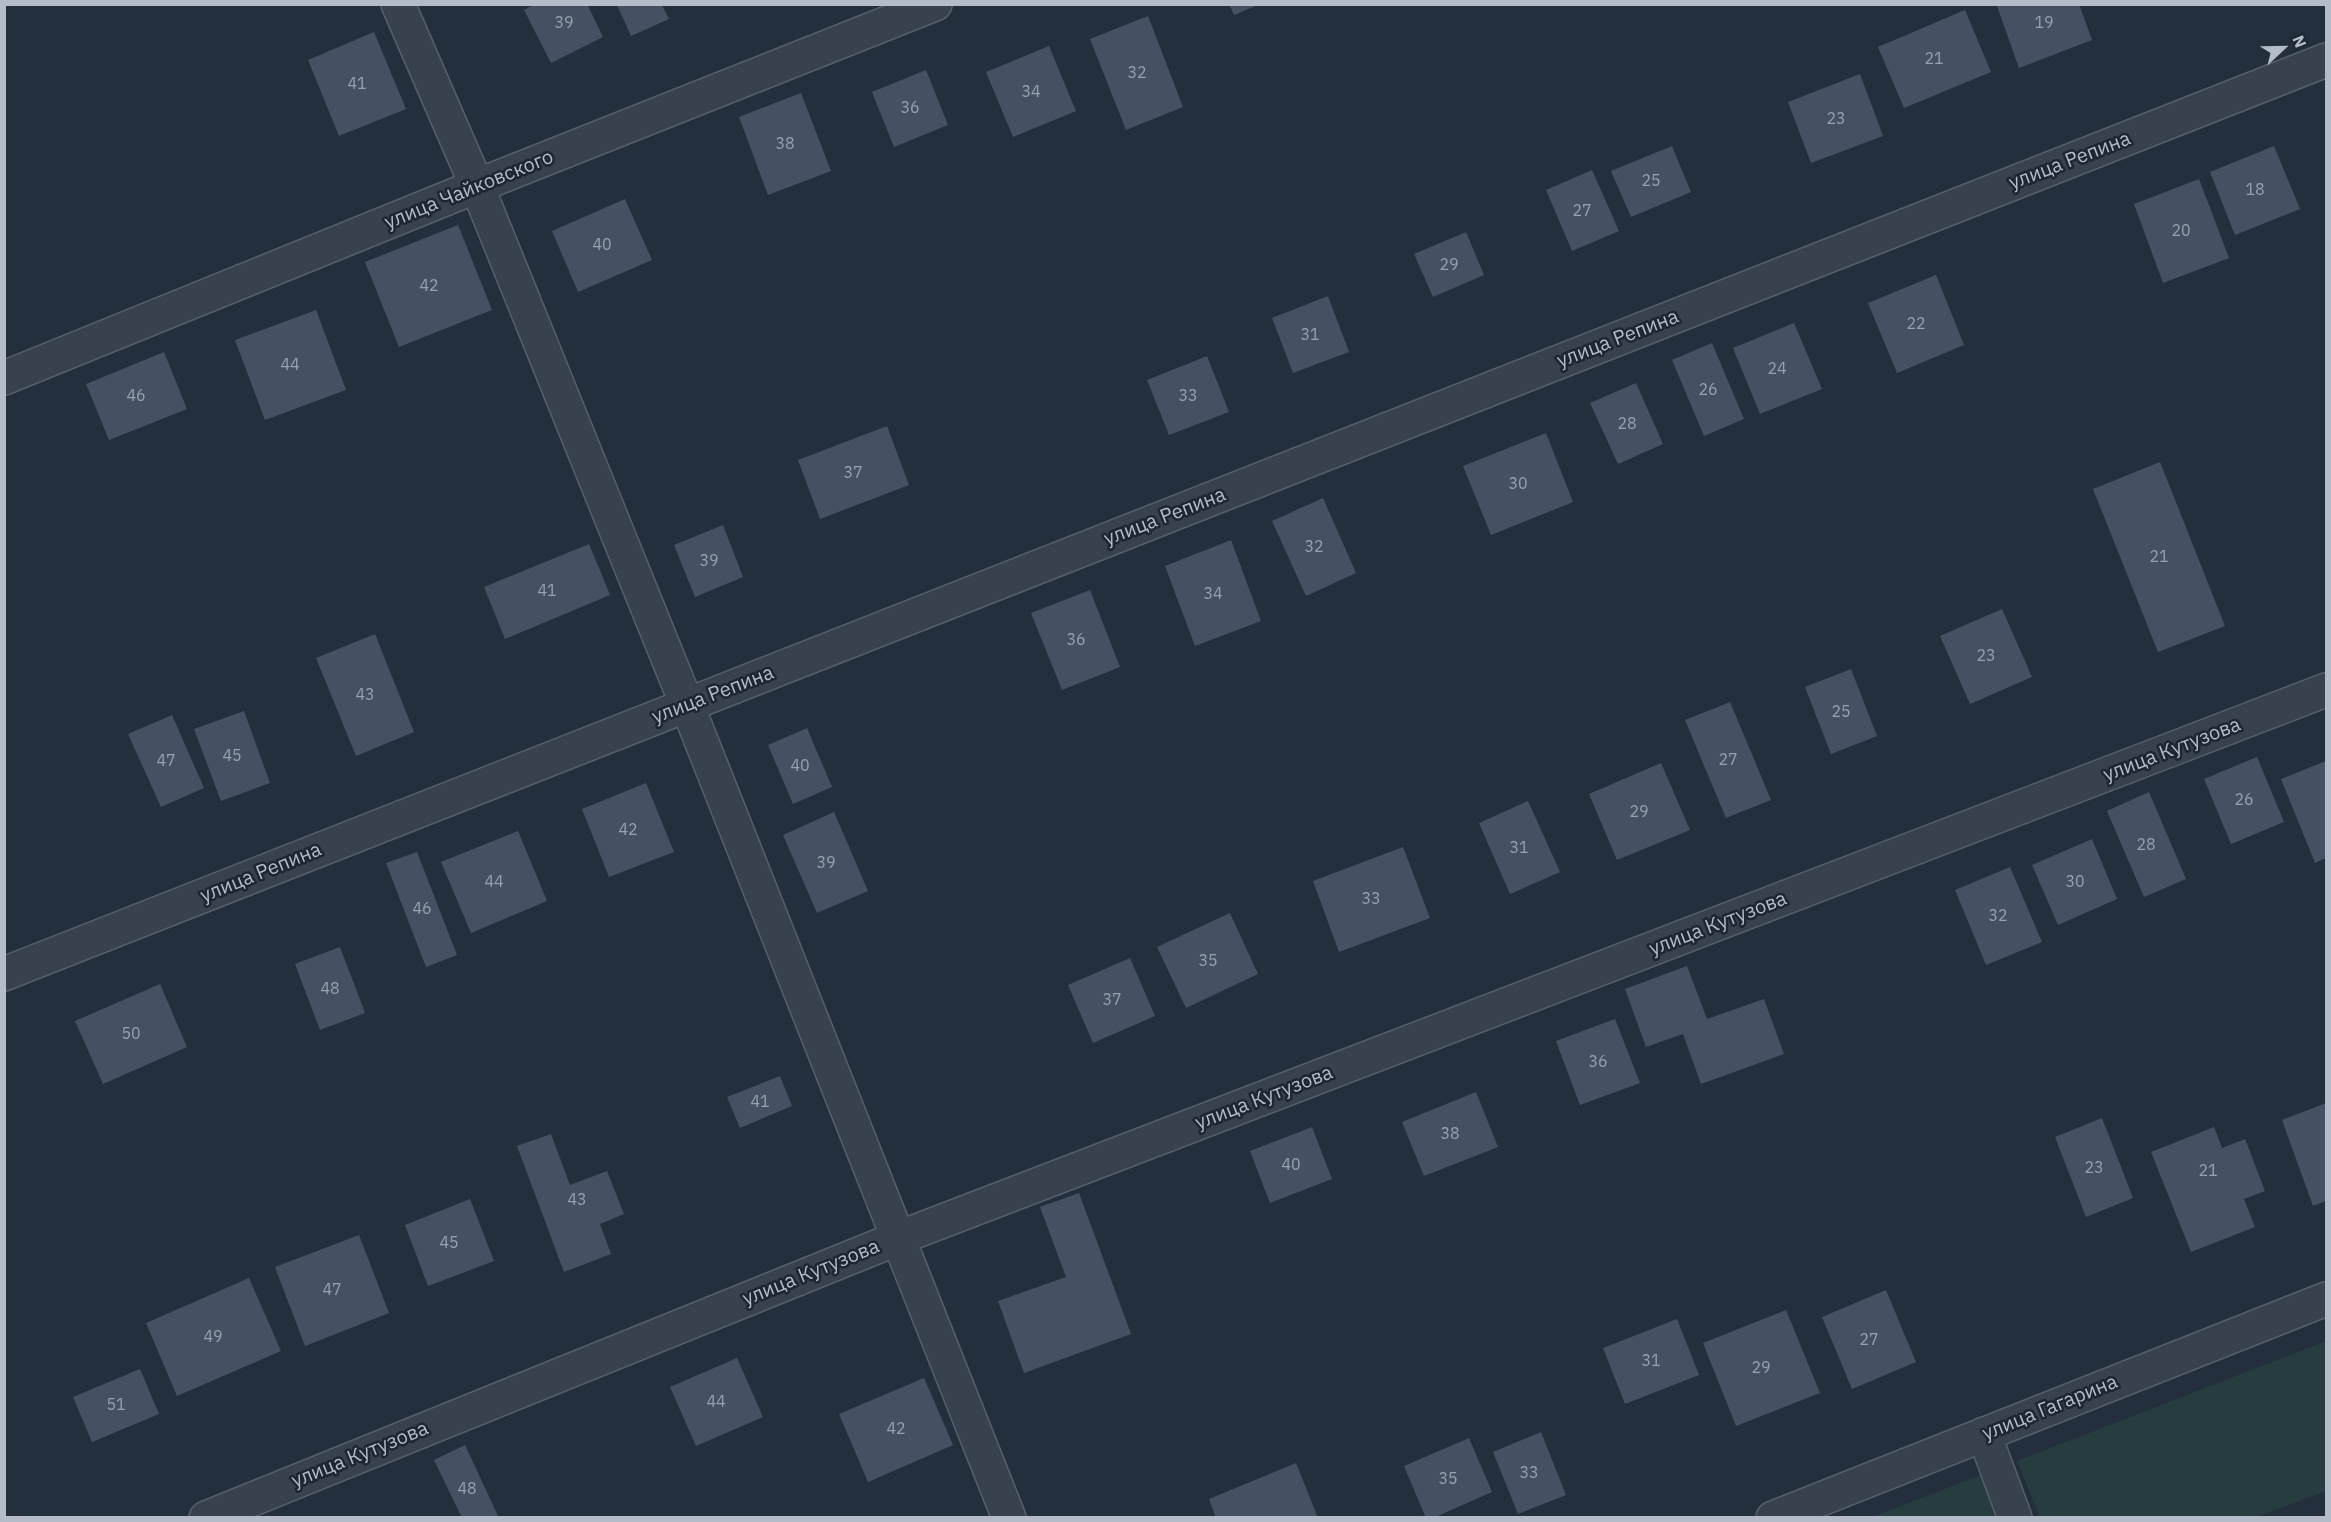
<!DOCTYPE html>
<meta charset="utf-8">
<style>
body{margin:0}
#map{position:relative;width:2331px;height:1522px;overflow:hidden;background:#242f3e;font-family:"IBM Plex Sans",sans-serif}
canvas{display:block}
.frame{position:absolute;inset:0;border:6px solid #b4bcc9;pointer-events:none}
.north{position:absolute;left:2253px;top:18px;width:60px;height:60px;-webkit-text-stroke:4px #1d2633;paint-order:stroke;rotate:68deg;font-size:16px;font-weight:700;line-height:24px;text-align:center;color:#b4bcc9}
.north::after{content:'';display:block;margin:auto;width:21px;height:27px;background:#b4bcc9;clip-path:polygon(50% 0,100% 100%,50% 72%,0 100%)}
</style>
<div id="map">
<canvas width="2331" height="1522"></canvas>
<div class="frame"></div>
<div class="north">N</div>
</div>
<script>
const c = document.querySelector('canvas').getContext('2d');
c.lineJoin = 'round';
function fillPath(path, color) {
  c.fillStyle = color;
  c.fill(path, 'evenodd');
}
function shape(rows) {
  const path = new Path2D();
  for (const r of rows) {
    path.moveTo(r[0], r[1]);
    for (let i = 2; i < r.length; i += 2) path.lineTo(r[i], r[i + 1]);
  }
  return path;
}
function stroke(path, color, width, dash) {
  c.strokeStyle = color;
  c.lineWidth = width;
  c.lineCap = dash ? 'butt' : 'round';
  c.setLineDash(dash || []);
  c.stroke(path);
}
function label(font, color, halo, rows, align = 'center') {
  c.font = font + ' "IBM Plex Sans",sans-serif';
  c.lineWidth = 5;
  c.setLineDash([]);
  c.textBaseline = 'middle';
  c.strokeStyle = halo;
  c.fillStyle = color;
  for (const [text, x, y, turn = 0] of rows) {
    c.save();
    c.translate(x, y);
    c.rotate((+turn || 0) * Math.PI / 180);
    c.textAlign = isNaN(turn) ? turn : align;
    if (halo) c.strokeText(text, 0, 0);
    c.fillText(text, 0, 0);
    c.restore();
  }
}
const green = shape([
 [2326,1341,2326,1491,2257,1517,2040,1517,2017,1461],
 [1981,1475,1999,1518,1870,1518]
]);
const building = shape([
 [535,4,587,4,603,37,551,63,524,10],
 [1229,4,1258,4,1258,5,1234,15],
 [2002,4,2079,4,2092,40,2019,68,1997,6],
 [617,5,662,5,669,19,631,36],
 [1965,10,1991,72,1904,108,1878,47],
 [1148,16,1183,107,1126,130,1090,39],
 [374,32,406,109,339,136,308,60],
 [1049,46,1076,111,1013,137,986,72],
 [926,70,948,125,894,147,872,92],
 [1860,74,1883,136,1811,163,1788,102],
 [801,93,831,171,768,195,739,117],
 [1672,146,1691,192,1631,217,1611,171],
 [2274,146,2300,209,2235,235,2210,172],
 [1592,170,1619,231,1572,251,1546,190],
 [2199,179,2229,258,2163,283,2134,204],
 [625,199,652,260,578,292,552,231],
 [458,225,492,310,399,347,365,262],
 [1466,232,1484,275,1433,297,1414,254],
 [1936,275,1964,345,1897,373,1868,303],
 [1328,296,1349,352,1293,373,1272,318],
 [316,310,346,390,265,420,235,340],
 [1794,323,1822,389,1760,414,1733,348],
 [1712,343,1744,419,1704,436,1672,360],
 [164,352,187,409,109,440,86,384],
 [1207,356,1229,412,1169,435,1147,380],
 [1636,383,1663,444,1618,464,1590,403],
 [887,426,909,485,820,519,798,460],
 [1546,433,1573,502,1491,535,1463,466],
 [2160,462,2225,626,2158,652,2093,489],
 [1323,498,1356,573,1306,596,1272,521],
 [723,525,743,577,695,597,674,545],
 [1231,540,1261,621,1195,646,1165,566],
 [589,544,610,595,505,639,484,587],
 [1090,590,1120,667,1062,690,1031,613],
 [2002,609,2032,677,1970,704,1940,636],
 [375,634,414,732,356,756,316,658],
 [1851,669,1877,736,1831,754,1805,687],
 [1730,702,1771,800,1726,818,1685,720],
 [244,711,270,783,221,801,194,729],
 [172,715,204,788,161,807,128,734],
 [807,728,832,787,793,804,768,745],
 [2257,757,2284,822,2231,844,2204,779],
 [2326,761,2326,858,2315,863,2281,779],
 [1661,763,1690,830,1617,860,1589,794],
 [646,783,674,852,609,877,582,809],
 [2149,792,2186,879,2144,897,2107,811],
 [1528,801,1560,872,1510,894,1479,823],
 [834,812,868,891,817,913,783,835],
 [518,831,547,901,471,933,441,862],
 [2092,839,2117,899,2058,925,2032,865],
 [1403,847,1430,918,1339,952,1313,881],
 [417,852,457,955,426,967,386,863],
 [2010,867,2042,942,1986,965,1955,890],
 [1230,913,1258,974,1186,1008,1157,947],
 [340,947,365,1013,320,1030,295,964],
 [1130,958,1155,1016,1093,1043,1068,985],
 [1687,966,1707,1019,1764,999,1784,1054,1701,1084,1683,1034,1646,1047,1625,989],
 [160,984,187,1047,103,1084,75,1021],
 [1615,1019,1640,1083,1580,1105,1556,1041],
 [780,1076,792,1106,740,1128,727,1097],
 [1476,1092,1498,1147,1424,1176,1402,1122],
 [2326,1103,2326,1201,2313,1206,2282,1120],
 [2102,1118,2133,1198,2086,1217,2055,1137],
 [1312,1127,1332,1179,1270,1203,1250,1151],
 [2214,1127,2222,1148,2245,1139,2265,1191,2244,1199,2255,1227,2191,1252,2151,1152],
 [551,1134,570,1185,607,1171,624,1214,600,1224,611,1254,564,1272,517,1146],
 [1079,1193,1131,1334,1024,1373,998,1301,1066,1277,1040,1207],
 [470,1199,494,1261,428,1286,405,1225],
 [359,1235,389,1313,305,1346,275,1267],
 [249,1278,281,1351,177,1396,146,1323],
 [1886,1290,1916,1362,1852,1389,1822,1317],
 [1786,1310,1820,1393,1736,1426,1703,1343],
 [1677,1319,1699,1375,1625,1404,1603,1348],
 [737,1358,763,1417,696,1446,670,1387],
 [140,1369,159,1414,92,1442,73,1397],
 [924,1378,953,1445,868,1482,839,1414],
 [1541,1432,1566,1495,1518,1514,1493,1452],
 [1469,1438,1492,1492,1433,1518,1426,1518,1404,1466],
 [465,1445,499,1518,462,1518,434,1460],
 [1296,1463,1318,1518,1216,1518,1209,1499]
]);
const minor = shape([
 [398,4,477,186,687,705,1009,1518],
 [4,378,477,186,935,4],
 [4,974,2326,60],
 [1984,1434,2015,1518],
 [206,1518,896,1239,2326,690],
 [1773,1518,2326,1299]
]);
const numberNames = [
 ["39",564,23],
 ["19",2044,23],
 ["21",1934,59],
 ["32",1137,73],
 ["41",357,84],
 ["34",1031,92],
 ["36",910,108],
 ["23",1836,119],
 ["38",785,144],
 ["25",1651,181],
 ["18",2255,190],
 ["27",1582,211],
 ["20",2181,231],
 ["40",602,245],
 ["29",1449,265],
 ["42",429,286],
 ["22",1916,324],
 ["31",1310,335],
 ["44",290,365],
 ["24",1777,369],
 ["26",1708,390],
 ["46",136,396],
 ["33",1188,396],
 ["28",1627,424],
 ["37",853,473],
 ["30",1518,484],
 ["32",1314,547],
 ["21",2159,557],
 ["39",709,561],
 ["41",547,591],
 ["34",1213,594],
 ["36",1076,640],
 ["23",1986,656],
 ["43",365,695],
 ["25",1841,712],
 ["45",232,756],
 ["27",1728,760],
 ["47",166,761],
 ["40",800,766],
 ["26",2244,800],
 ["29",1639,812],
 ["42",628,830],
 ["28",2146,845],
 ["31",1519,848],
 ["39",826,863],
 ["44",494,882],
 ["30",2075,882],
 ["33",1371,899],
 ["46",422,909],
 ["32",1998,916],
 ["35",1208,961],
 ["48",330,989],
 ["37",1112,1000],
 ["50",131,1034],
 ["36",1598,1062],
 ["41",760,1102],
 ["38",1450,1134],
 ["40",1291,1165],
 ["23",2094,1168],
 ["21",2208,1171],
 ["43",577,1200],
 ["45",449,1243],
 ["47",332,1290],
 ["49",213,1337],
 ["27",1869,1340],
 ["31",1651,1361],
 ["29",1761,1368],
 ["44",716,1402],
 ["51",116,1405],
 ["42",896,1429],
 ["33",1529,1473],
 ["35",1448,1479],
 ["48",467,1489]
];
const streetNames = [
 ["улица Репина",2070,161,-21],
 ["улица Чайковского",469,190,-22],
 ["улица Репина",1618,339,-21],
 ["улица Репина",1165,517,-21],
 ["улица Репина",713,695,-21],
 ["улица Кутузова",2172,750,-21],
 ["улица Репина",261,873,-22],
 ["улица Кутузова",1718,924,-21],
 ["улица Кутузова",1264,1098,-21],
 ["улица Кутузова",811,1273,-22],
 ["улица Гагарина",2050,1408,-22],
 ["улица Кутузова",360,1455,-22]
];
fillPath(green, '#263c3f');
fillPath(building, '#455162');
stroke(minor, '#565f6c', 36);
stroke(minor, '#38414e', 33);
label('16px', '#98a1af', null, numberNames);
label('20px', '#b4bcc9', '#1d2633', streetNames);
</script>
